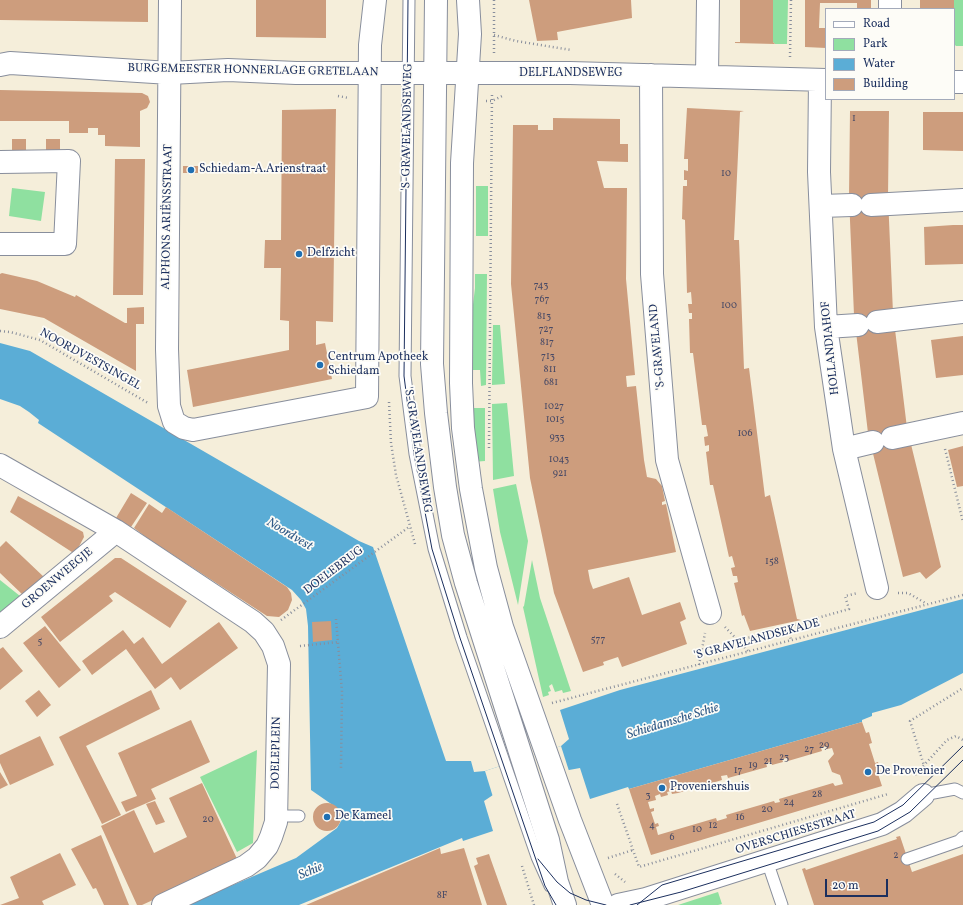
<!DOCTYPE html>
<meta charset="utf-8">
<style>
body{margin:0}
#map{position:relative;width:963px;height:905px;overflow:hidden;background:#f5eeda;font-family:Vollkorn,serif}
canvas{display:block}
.legend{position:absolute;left:825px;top:8px;width:130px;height:92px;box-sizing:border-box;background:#fdfcf7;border:1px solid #a3aaba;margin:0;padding:5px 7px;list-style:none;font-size:12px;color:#1b2f5e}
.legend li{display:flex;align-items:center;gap:8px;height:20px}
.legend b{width:20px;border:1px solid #a3aaba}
.scale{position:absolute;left:825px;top:879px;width:63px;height:18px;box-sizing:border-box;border:2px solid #1b2f5e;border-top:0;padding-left:5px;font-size:12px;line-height:14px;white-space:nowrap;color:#1b2f5e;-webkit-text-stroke:3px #fdfcf7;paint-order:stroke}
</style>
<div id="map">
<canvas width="963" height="905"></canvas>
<ul class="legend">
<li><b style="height:5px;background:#fff"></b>Road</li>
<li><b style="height:11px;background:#8fe0a0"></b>Park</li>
<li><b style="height:11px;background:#5badd6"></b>Water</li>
<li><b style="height:11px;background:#cd9d7d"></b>Building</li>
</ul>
<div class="scale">20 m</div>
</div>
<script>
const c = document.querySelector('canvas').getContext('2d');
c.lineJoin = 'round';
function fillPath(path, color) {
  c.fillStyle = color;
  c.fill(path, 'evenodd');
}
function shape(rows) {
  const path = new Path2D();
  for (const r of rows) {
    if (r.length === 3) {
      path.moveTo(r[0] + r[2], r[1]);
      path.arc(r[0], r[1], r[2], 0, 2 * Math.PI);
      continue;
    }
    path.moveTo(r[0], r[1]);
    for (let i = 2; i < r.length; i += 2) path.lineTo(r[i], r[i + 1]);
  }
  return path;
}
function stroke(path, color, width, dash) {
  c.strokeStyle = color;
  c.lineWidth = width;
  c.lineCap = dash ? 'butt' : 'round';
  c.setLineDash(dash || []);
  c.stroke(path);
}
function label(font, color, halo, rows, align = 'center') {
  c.font = font + ' Vollkorn,serif';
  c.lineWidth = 3.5;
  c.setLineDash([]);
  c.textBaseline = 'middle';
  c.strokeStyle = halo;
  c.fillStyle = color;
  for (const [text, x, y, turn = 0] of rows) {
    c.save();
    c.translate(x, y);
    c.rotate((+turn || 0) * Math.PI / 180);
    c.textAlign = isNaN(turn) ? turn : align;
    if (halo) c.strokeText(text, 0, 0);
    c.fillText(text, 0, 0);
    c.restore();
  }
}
const green = shape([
 [773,0,788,0,787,44,775,44,773,42],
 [954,0,963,0,963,46,956,46,954,44],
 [476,186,488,186,488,236,476,236],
 [12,188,45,192,41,221,9,216],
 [475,274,487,274,486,385,481,386,480,370,465,370,475,288],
 [493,325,500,325,505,384,492,385],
 [507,403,514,476,493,480,492,404],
 [467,408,485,408,485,461,472,462],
 [516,484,528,541,518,605,500,532,493,489],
 [532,560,540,598,571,691,563,693,562,690,555,692,552,684,549,686,551,691,548,692,549,695,543,697,523,607,524,606],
 [0,580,20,596,0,613],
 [257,750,253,843,237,852,200,777],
 [718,892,722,904,718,905,678,905]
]);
const water = shape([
 [0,343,30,351,359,541,373,547,446,761,471,761,474,772,485,771,561,746,569,739,560,710,620,690,963,599,963,673,901,705,872,713,872,716,862,720,862,722,629,789,628,787,590,799,580,768,569,770,493,795,484,801,493,831,463,841,462,838,299,905,186,905,296,858,337,828,341,821,341,814,337,808,311,790,308,626,306,609,301,600,292,590,38,423,39,420,29,412,20,406,0,399]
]);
const pier = shape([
 [561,746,569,771,493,797,485,771]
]);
const building = shape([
 [0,0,148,0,148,22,0,20],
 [256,0,326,0,326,38,256,37],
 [529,0,631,0,632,18,557,32,558,40,537,41],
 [740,0,773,0,773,42,775,44,735,43,735,42,740,42],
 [805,0,871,0,871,9,857,9,857,3,820,3,819,28,826,28,826,48,805,47],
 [920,0,954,0,954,9,920,9],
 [0,90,142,93,148,96,150,102,147,108,140,111,140,147,105,146,105,135,98,135,98,128,88,128,88,133,69,133,69,121,0,121],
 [687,108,744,111,740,112,734,240,739,240,744,369,749,368,765,497,770,495,797,619,801,620,750,631,744,615,742,616,734,583,738,582,737,576,733,576,731,568,735,567,732,556,729,557,713,485,710,485,706,452,709,451,709,445,705,446,704,437,708,436,706,425,702,425,693,353,690,353,689,319,692,319,692,313,689,313,688,304,692,304,691,292,687,293,685,220,682,219,683,186,687,186,687,180,684,180,684,170,688,171,688,159,684,159],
 [336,109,333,322,316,321,316,345,325,343,332,379,193,407,187,370,289,350,289,321,280,320,281,268,264,268,265,240,281,240,282,110],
 [850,111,889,111,888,197,893,313,907,428,941,567,926,579,920,572,903,577,868,433,854,315,849,197],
 [923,112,963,112,963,151,923,150],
 [553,118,620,119,620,144,628,144,628,162,597,161,604,188,627,188,626,279,635,375,626,376,627,387,636,386,644,460,647,477,656,479,662,486,665,501,662,502,662,505,666,504,676,552,588,570,590,581,593,589,629,577,642,615,680,602,686,619,680,622,687,644,622,667,618,657,603,662,604,665,583,672,554,593,530,478,511,284,513,125,538,125,538,130,553,130],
 [12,139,26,139,26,152,12,152],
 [46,139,60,139,60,153,46,153],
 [115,159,145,159,143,295,113,295],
 [183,166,198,166,198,173,183,173],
 [953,225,963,225,963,264,925,265,924,227],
 [2,273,37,281,75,297,76,295,125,323,127,323,127,308,144,307,144,324,136,324,136,371,44,318,0,309,0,274],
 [963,336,963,375,936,378,931,340],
 [963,446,963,486,957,487,948,450],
 [131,493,147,503,131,527,116,518],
 [18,496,83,532,84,537,75,554,10,512],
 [149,504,162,513,166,507,287,587,291,593,292,600,288,610,279,617,267,616,147,538,134,528],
 [6,541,45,578,24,596,0,573,0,547],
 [115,558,121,558,187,601,170,628,115,592,109,596,113,601,60,642,41,617],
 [331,621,332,640,313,642,312,622],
 [219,622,238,648,180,690,171,677,155,689,126,649,92,675,82,661,123,630,134,644,143,637,162,664],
 [45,626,81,670,59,688,23,643],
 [3,647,23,671,0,690,0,649],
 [39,690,51,705,37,717,25,701],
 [151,690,160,709,86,746,121,815,102,824,59,737],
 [191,720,210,762,151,789,156,799,126,812,121,802,137,796,118,753],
 [862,722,866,733,869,732,872,743,869,744,875,763,878,762,881,773,878,774,882,786,651,855,629,789],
 [826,746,827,749,832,748,834,754,828,761,832,772,840,775,843,784,835,786,833,783,779,799,780,802,775,803,774,801,726,815,727,818,717,821,716,818,658,835,656,827,659,826,658,823,655,824,651,812,654,811,654,808,650,809,648,802,656,800,655,796,660,794,661,797,668,795,667,792,671,791,672,794,678,793,722,780,721,776,727,775,728,778,767,767,766,763,771,762,772,765,783,762,782,759,787,758,788,761,822,751,821,748],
 [40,736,54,765,10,785,0,763,0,755],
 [0,772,8,785,0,789],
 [202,783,238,861,142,905,137,905,101,826,134,810,154,853,187,837,169,798],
 [155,801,165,822,156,825,146,804],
 [327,817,14],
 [101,835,129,905,104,905,96,888,93,889,71,849],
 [900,836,912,872,963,854,963,905,814,905,802,869,805,868,806,870,897,839,896,837],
 [440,848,441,854,464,848,482,905,306,905],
 [60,853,76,885,42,901,44,905,0,905,19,898,10,877],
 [489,854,491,860,507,905,487,905,474,866,478,864,476,858]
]);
const path = shape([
 [494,0,494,53],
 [494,35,516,41,571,50],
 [790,57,791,0],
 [338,96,349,98],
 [486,101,492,101,504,95],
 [0,331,10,332,40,340,148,403],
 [389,402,391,443,396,475,415,544],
 [489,448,492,93],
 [945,449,963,522],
 [898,593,908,593,927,604],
 [336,619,342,692,341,768],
 [281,620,409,527],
 [787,626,791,640],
 [725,627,748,651],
 [737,641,849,609,845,596,858,593],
 [300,646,338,642],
 [699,665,705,633],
 [552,703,963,595],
 [915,775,947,740,956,736,963,740],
 [927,775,910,721,963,688],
 [617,804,639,867,888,794],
 [608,858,633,850],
 [522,866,534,905],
 [615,874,625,882]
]);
const lane = shape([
 [409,0,405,376,415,454,434,549,461,637,537,857,550,886],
 [923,795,955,789,963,793],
 [276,816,299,816],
 [907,859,959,841,963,837],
 [767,861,782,905]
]);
const street = shape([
 [170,0,167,349,169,406,174,422,184,428,193,430,367,397,370,45,375,0],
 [890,9,890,0],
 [0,65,10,63,170,73,228,70,296,73,570,73,826,80],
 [651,75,652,274,667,460,710,613],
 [707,76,708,0],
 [820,80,819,172,826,327,844,449,877,588],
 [954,82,963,82],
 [0,162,69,161,65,244,0,244],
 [871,205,963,200],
 [821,206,852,205],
 [877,322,963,312],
 [826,327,858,325],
 [892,438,963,423],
 [844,449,873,442],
 [0,465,116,531,253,622,264,632,273,646,279,664,276,822,271,837,267,846,257,858,246,866,163,905],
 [0,627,116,531],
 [618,905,646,899,882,824,903,812,923,795]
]);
const secondary = shape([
 [436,0,432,364,436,413,445,487,453,535,466,583,548,840,557,882,565,905],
 [468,0,470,34,462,163,461,383,463,428,471,489,486,568,502,627,570,820,603,905]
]);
const tram = shape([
 [408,0,404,376,414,454,432,549,460,638,545,886,556,905],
 [538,859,557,882,570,893,586,900,606,905],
 [630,905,681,892,878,831,910,812,963,760],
 [637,905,662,885,874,822,903,805,963,746]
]);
const markers = [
 [191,170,4,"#1f6fb2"],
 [299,254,4,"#1f6fb2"],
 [320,365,4,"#1f6fb2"],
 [868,772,4,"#1f6fb2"],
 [662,788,4,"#1f6fb2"],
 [327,817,4,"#1f6fb2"]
];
const numberNames = [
 ["1",854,119],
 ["10",726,174],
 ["743",541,286],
 ["767",542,300],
 ["100",729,306],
 ["813",544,317],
 ["727",546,330],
 ["817",547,343],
 ["713",548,357],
 ["811",550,370],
 ["681",551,383],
 ["1027",554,407],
 ["1015",555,420],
 ["106",745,434],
 ["933",557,438],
 ["1043",559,460],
 ["921",560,474],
 ["158",772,562],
 ["577",598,640],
 ["5",40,642],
 ["29",824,746],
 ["27",809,750],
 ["23",784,758],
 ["21",768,762],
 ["19",753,766],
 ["17",738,771],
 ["28",817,795],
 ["3",648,796],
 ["24",789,803],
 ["20",767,810],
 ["16",740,818],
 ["20",208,820],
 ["4",652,826],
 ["12",713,826],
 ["10",697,830],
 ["6",672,838],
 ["2",896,856],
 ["8F",442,896]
];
const streetNames = [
 ["BURGEMEESTER HONNERLAGE GRETELAAN",253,71,1],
 ["DELFLANDSEWEG",571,74],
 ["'S-GRAVELANDSEWEG",408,127,-89],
 ["ALPHONS ARIËNSSTRAAT",168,217,-89],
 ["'S-GRAVELAND",658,347,-95],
 ["HOLLANDIAHOF",831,348,-96],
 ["NOORDVESTSINGEL",90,360,29],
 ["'S-GRAVELANDSEWEG",417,450,81],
 ["DOELEBRUG",334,571,-37],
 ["GROENWEEGJE",58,579,-40],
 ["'S GRAVELANDSEKADE",757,640,-15],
 ["DOELEPLEIN",277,753,-89],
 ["OVERSCHIESESTRAAT",796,833,-17]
];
const poiNames = [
 ["Schiedam-A.Arienstraat",199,170],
 ["Delfzicht",307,254],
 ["Centrum Apotheek",328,358],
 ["Schiedam",328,372],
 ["De Provenier",876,772],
 ["Proveniershuis",670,788],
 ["De Kameel",335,817]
];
const waterNames = [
 ["Noordvest",289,535,31],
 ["Schiedamsche Schie",673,722,-17],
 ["Schie",311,872,-23]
];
fillPath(green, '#8fe0a0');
fillPath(water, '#5badd6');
fillPath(pier, '#f5eeda');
fillPath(building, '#cd9d7d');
stroke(lane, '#888e9c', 13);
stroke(street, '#888e9c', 24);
stroke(secondary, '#888e9c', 24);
stroke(path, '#888e9c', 2.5, [1, 3]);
stroke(lane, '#fff', 11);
stroke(street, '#fff', 22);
stroke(secondary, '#fff', 22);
stroke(tram, '#1b2f5e', 1);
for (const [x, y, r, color] of markers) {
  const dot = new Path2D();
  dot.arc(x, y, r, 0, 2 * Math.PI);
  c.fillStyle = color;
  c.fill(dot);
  stroke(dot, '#fdfcf7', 1.5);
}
label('10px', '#484a66', null, numberNames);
label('12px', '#1b2f5e', '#fdfcf7', streetNames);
label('12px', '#1b2f5e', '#fdfcf7', poiNames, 'left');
label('italic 13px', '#315b88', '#fdfcf7', waterNames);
</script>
